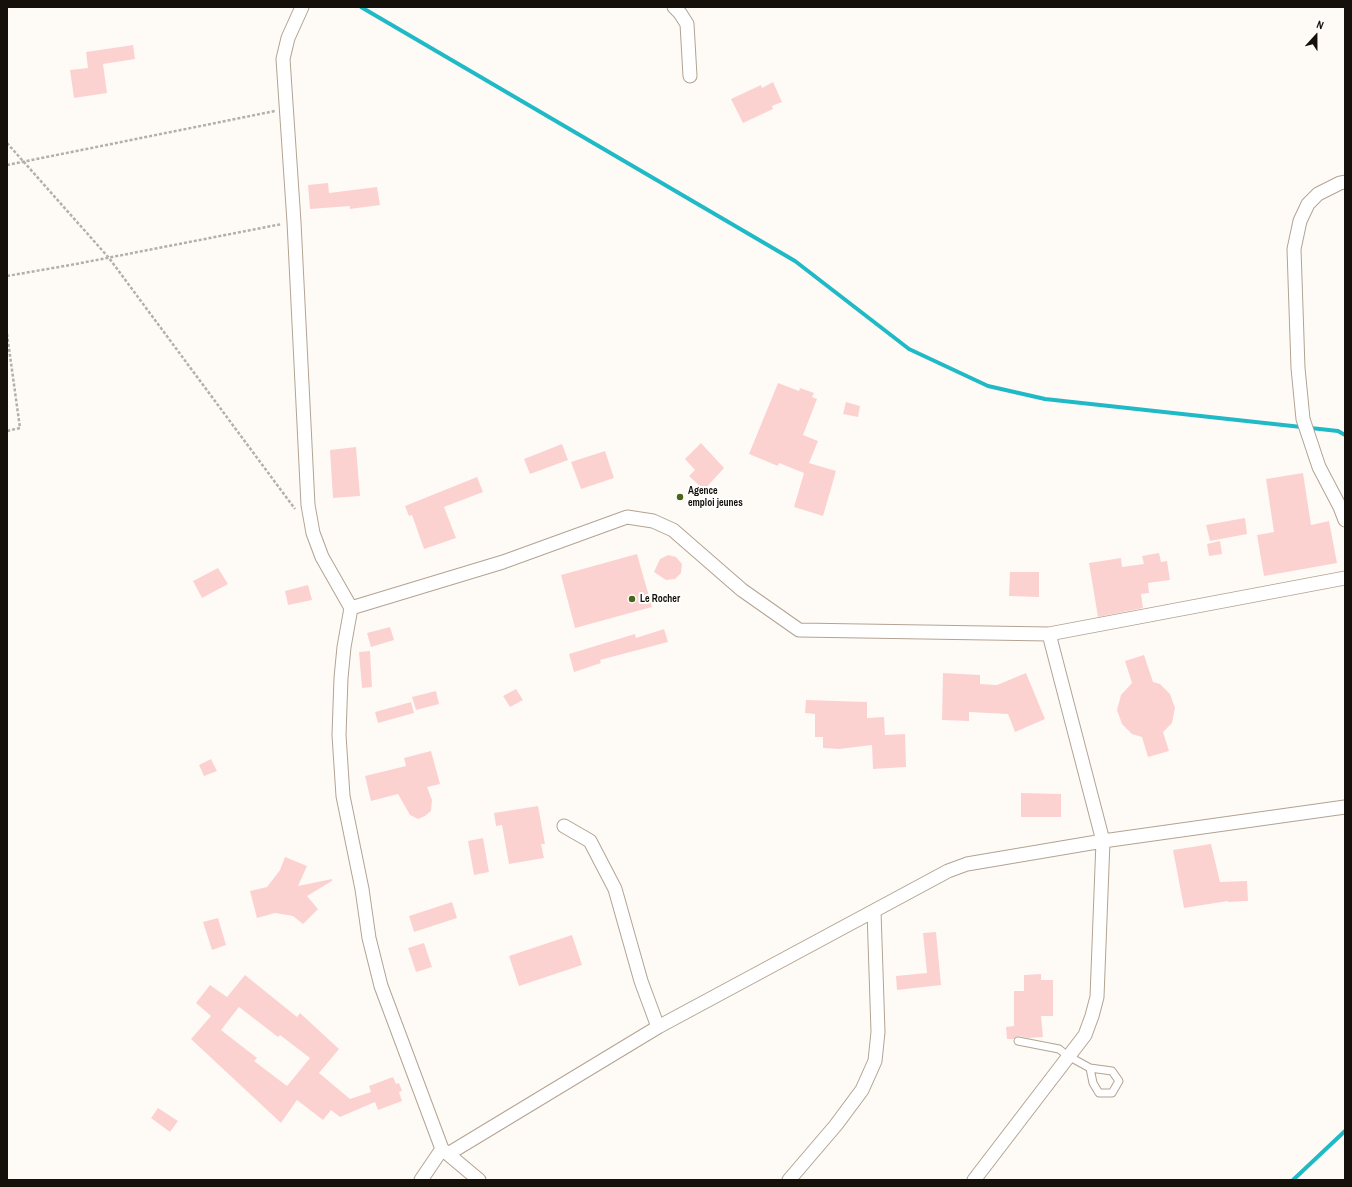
<!DOCTYPE html>
<style>
body{margin:0}
#map{position:relative;width:1352px;height:1187px;overflow:hidden;background:#fefbf7;font-family:"Archivo Narrow",sans-serif}
canvas{display:block}
.frame{position:absolute;inset:0;border:8px solid #16100a;pointer-events:none}
.north{position:absolute;left:1296px;top:16px;width:40px;height:40px;-webkit-text-stroke:3px #fff;paint-order:stroke;rotate:21deg;font-size:11px;font-weight:700;line-height:16px;text-align:center;color:#16100a}
.north::after{content:'';display:block;margin:auto;width:14px;height:18px;background:#16100a;clip-path:polygon(50% 0,100% 100%,50% 72%,0 100%)}
</style>
<div id="map">
<canvas width="1352" height="1187"></canvas>
<div class="frame"></div>
<div class="north">N</div>
</div>
<script>
const c = document.querySelector('canvas').getContext('2d');
c.lineJoin = 'round';
function shape(rows) {
  const path = new Path2D();
  for (const r of rows) {
    path.moveTo(r[0], r[1]);
    for (let i = 2; i < r.length; i += 2) path.lineTo(r[i], r[i + 1]);
  }
  return path;
}
function stroke(path, color, width, dash) {
  c.strokeStyle = color;
  c.lineWidth = width;
  c.lineCap = dash ? 'butt' : 'round';
  c.setLineDash(dash || []);
  c.stroke(path);
}
function fillPath(path, color) {
  c.fillStyle = color;
  c.fill(path, 'evenodd');
}
function label(font, color, halo, rows, align = 'center') {
  c.font = font + ' "Archivo Narrow",sans-serif';
  c.lineWidth = 4;
  c.setLineDash([]);
  c.textBaseline = 'middle';
  c.strokeStyle = halo;
  c.fillStyle = color;
  for (const [text, x, y, turn = 0] of rows) {
    c.save();
    c.translate(x, y);
    c.rotate((+turn || 0) * Math.PI / 180);
    c.textAlign = isNaN(turn) ? turn : align;
    if (halo) c.strokeText(text, 0, 0);
    c.fillText(text, 0, 0);
    c.restore();
  }
}
const stream = shape([
 [361,7,795,261,909,349,988,386,1045,399,1338,431,1345,435],
 [1293,1180,1345,1131]
]);
const building = shape([
 [133,45,135,59,103,64,107,93,74,98,70,70,88,68,86,52],
 [773,82,782,102,772,106,773,109,743,123,731,99,761,85,762,88],
 [328,183,329,193,377,187,380,205,350,209,350,206,310,209,308,185],
 [778,383,799,391,800,388,814,393,812,397,817,399,803,435,818,441,809,463,836,471,823,516,794,507,804,473,779,463,778,466,749,454],
 [846,402,860,406,858,417,843,414],
 [701,443,724,468,704,490,689,476,695,470,685,459],
 [562,444,568,460,530,474,524,459],
 [356,447,360,496,333,498,330,450],
 [605,451,614,478,581,489,571,462],
 [1303,473,1311,525,1329,521,1337,563,1264,576,1257,535,1274,532,1266,479],
 [477,477,483,492,444,507,456,538,424,549,412,515,409,516,405,506],
 [1245,518,1247,534,1210,541,1206,525],
 [1220,541,1222,554,1209,556,1207,544],
 [1159,553,1161,562,1167,561,1170,580,1148,583,1149,593,1141,594,1143,608,1098,617,1089,563,1121,558,1122,567,1144,564,1142,556],
 [637,554,652,607,575,628,561,575],
 [668,555,676,557,682,564,681,573,675,579,666,580,654,572,660,559],
 [218,568,228,584,202,598,193,581],
 [1010,572,1039,572,1039,597,1009,596],
 [308,585,312,600,288,605,285,591],
 [390,627,394,640,371,647,367,633],
 [664,629,668,642,600,660,601,663,574,672,569,654,635,634,636,638],
 [370,651,372,687,362,688,359,652],
 [1144,655,1153,682,1160,684,1170,694,1175,708,1172,723,1163,732,1169,751,1148,757,1142,737,1132,734,1122,724,1117,710,1121,695,1132,683,1125,661],
 [943,673,980,675,980,684,997,685,1026,673,1045,719,1015,732,1008,714,969,712,969,721,942,720],
 [516,689,523,700,510,707,503,696],
 [436,691,439,704,416,710,412,697],
 [806,700,867,702,867,718,884,717,885,735,905,734,906,767,873,769,872,745,839,749,823,748,823,737,815,737,815,714,805,713],
 [411,702,414,713,378,723,375,712],
 [431,751,440,784,427,787,432,800,431,811,425,816,418,819,410,815,398,794,371,801,365,776,406,766,404,758],
 [211,759,217,771,204,776,199,765],
 [1021,793,1061,794,1061,817,1021,817],
 [538,806,545,844,541,844,544,858,509,864,502,825,496,826,494,813],
 [483,838,489,872,474,875,468,841],
 [1211,844,1220,882,1247,881,1248,901,1228,902,1228,901,1184,908,1173,850],
 [285,857,307,866,298,886,332,879,332,881,307,896,318,909,303,924,293,916,275,913,257,918,250,891,267,887,280,870],
 [452,902,457,918,414,932,409,916],
 [218,918,226,945,212,950,203,922],
 [936,932,941,985,897,990,896,976,927,973,923,933],
 [572,935,582,965,519,986,509,956],
 [424,943,432,967,416,972,408,948],
 [1041,974,1041,980,1053,980,1053,1016,1041,1016,1043,1037,1028,1038,1019,1036,1014,1039,1007,1039,1006,1027,1014,1026,1014,991,1024,991,1024,975],
 [245,975,297,1017,300,1013,339,1049,319,1073,350,1099,371,1092,369,1086,393,1077,396,1084,399,1083,402,1091,399,1092,402,1101,378,1110,375,1102,340,1117,331,1110,323,1120,297,1100,281,1123,191,1039,211,1016,196,1003,210,985,227,997],
 [239,1007,278,1037,280,1035,310,1058,287,1086,254,1061,257,1058,221,1030],
 [158,1108,178,1121,170,1132,151,1118]
]);
const path = shape([
 [7,143,109,258,295,509],
 [7,165,275,111],
 [7,276,76,264,282,224],
 [7,334,20,428,7,431]
]);
const service = shape([
 [1018,1041,1059,1049,1068,1056,1090,1068,1112,1071,1119,1081,1112,1093,1099,1093,1093,1083,1090,1068]
]);
const minor = shape([
 [302,7,288,38,283,59,294,222,308,505,313,533,322,557,351,608],
 [674,7,680,13,687,24,690,76],
 [1345,182,1340,183,1318,194,1308,204,1300,221,1294,249,1298,368,1303,419,1319,467,1340,507,1345,520],
 [564,826,590,841,615,889,641,981,658,1027],
 [448,1154,658,1027,948,871,967,864,1103,841,1345,807],
 [421,1180,442,1149],
 [479,1180,442,1149,381,986,369,938,362,889,343,796,339,735,341,678,344,647,351,608,503,562,627,517,653,521,673,530,742,590,799,630,1049,634,1345,578],
 [789,1180,836,1125,862,1090,875,1061,878,1032,874,911],
 [974,1180,1085,1035,1092,1016,1097,997,1103,841,1049,634]
]);
const markers = [
 [680,497,4,"#496619"],
 [632,599,4,"#496619"]
];
const poiNames = [
 ["Agence",688,491],
 ["emploi jeunes",688,503],
 ["Le Rocher",640,599]
];
stroke(stream, '#20bac7', 4);
fillPath(building, '#fcd2d1');
stroke(service, '#b3a392', 9);
stroke(minor, '#b3a392', 15);
stroke(path, '#b3afaa', 2.5, [3, 2]);
stroke(service, '#fff', 7);
stroke(minor, '#fff', 13);
for (const [x, y, r, color] of markers) {
  const dot = new Path2D();
  dot.arc(x, y, r, 0, 2 * Math.PI);
  c.fillStyle = color;
  c.fill(dot);
  stroke(dot, '#fff', 1.5);
}
label('bold 10px', '#16100a', '#fff', poiNames, 'left');
</script>
